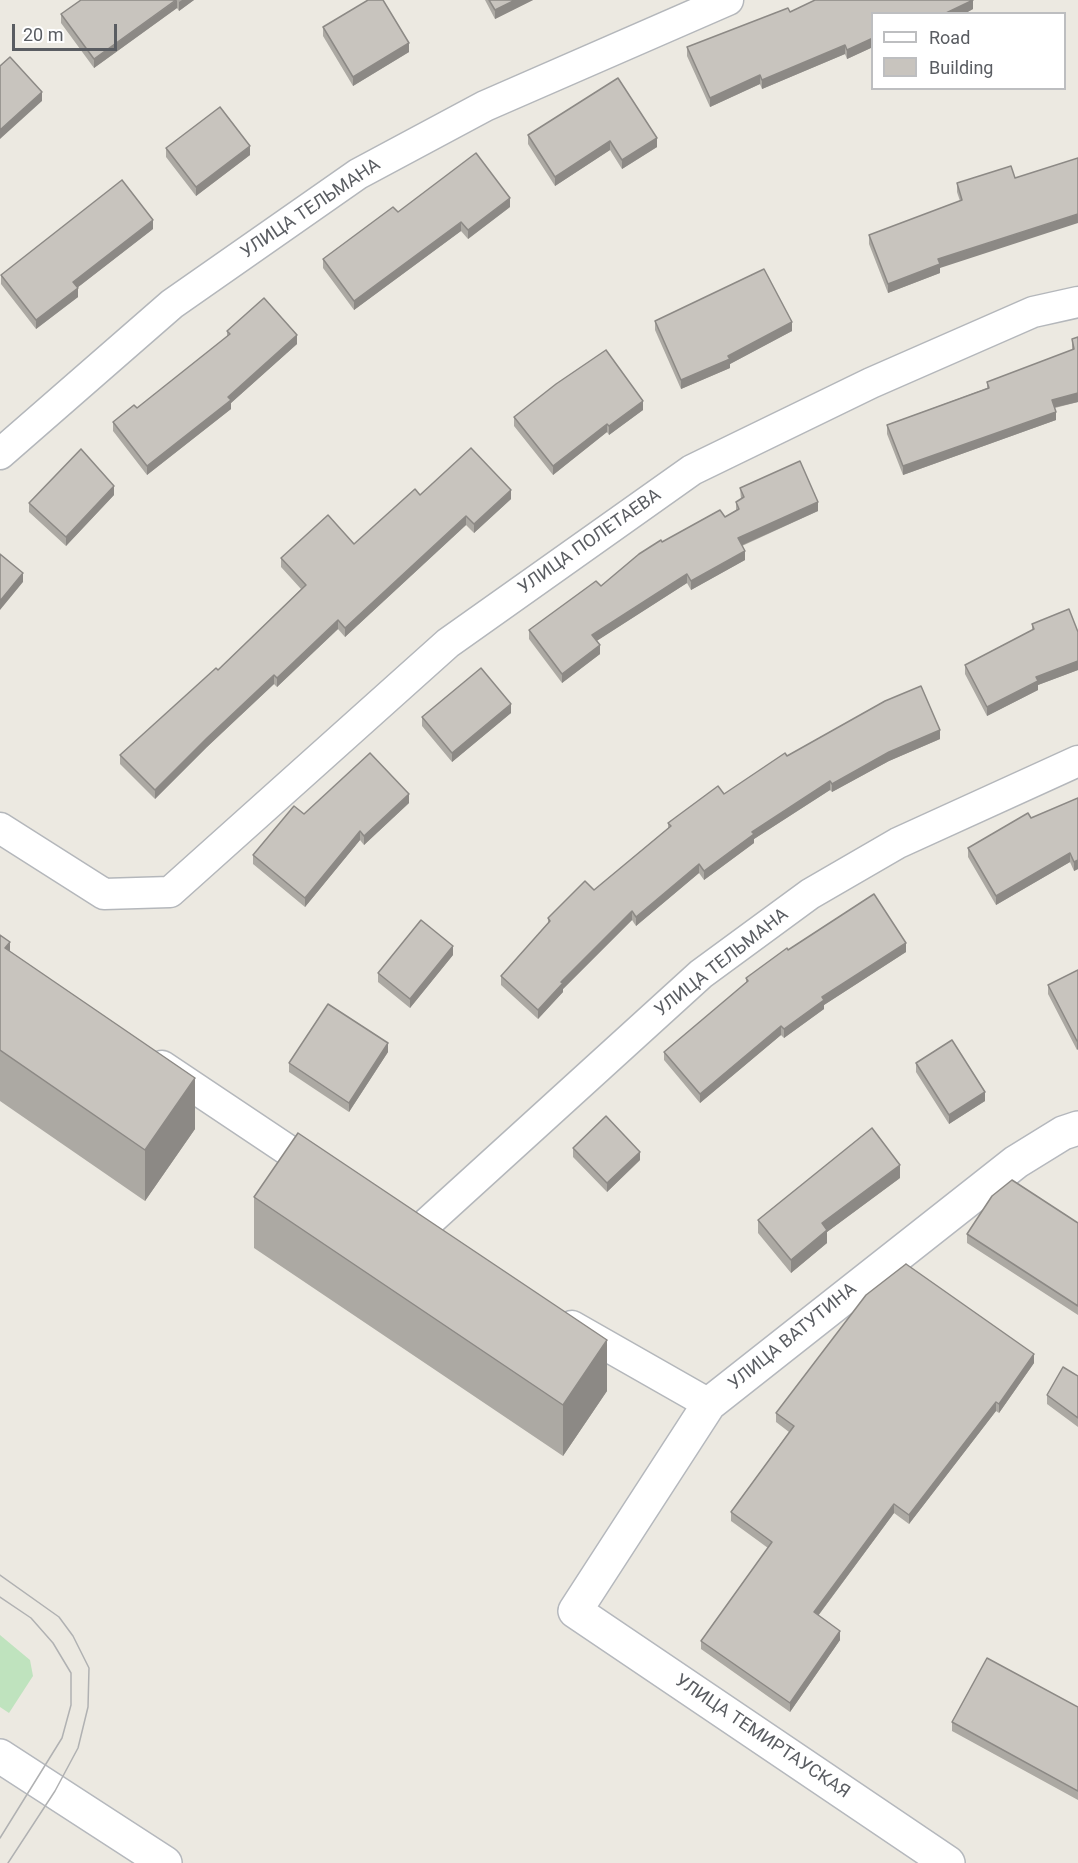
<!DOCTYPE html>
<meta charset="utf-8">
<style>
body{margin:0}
#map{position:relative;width:1078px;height:1863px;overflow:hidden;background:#ece9e1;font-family:Roboto,sans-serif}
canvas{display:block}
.legend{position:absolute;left:871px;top:12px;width:195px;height:78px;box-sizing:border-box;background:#fff;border:2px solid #bdbec0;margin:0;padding:8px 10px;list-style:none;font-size:18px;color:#5a5d62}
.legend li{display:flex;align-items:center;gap:12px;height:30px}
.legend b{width:30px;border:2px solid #bdbec0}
.scale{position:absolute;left:12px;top:24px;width:105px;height:27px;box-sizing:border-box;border:3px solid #5a5d62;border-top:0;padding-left:8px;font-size:18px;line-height:21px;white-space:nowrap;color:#5a5d62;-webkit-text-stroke:4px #fff;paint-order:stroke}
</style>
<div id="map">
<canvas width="1078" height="1863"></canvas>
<ul class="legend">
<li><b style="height:8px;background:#fff"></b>Road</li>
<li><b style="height:16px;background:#c8c4be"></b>Building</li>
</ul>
<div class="scale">20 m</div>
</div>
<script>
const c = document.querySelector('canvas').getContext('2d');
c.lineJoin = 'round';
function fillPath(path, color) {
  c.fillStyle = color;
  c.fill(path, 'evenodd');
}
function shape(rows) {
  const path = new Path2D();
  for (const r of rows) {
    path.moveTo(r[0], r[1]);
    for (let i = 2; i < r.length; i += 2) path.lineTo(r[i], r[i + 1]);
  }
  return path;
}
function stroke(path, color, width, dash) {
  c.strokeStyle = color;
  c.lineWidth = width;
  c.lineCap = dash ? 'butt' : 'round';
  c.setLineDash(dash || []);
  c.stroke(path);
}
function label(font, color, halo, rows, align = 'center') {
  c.font = font + ' Roboto,sans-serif';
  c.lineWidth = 4.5;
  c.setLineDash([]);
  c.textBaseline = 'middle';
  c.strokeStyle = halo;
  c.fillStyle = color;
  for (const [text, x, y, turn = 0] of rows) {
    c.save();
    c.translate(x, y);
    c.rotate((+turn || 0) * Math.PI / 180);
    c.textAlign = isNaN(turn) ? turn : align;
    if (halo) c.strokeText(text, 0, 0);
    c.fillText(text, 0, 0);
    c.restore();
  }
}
const green = shape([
 [0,1635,30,1660,33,1676,9,1713,0,1707]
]);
const street = shape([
 [0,454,172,304,358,174,485,106,728,0],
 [0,828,104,894,170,892,448,643,692,470,871,383,1033,312,1078,302],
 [162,1066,322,1173],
 [414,1235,701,974,810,894,898,843,1078,761],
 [572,1326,709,1404]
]);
const secondary = shape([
 [0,1756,165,1863],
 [948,1863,575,1611,709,1404,1016,1162,1063,1133,1078,1128]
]);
const tram = shape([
 [0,1575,59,1617,73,1636,89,1668,88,1707,78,1748,55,1791,8,1863],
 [0,1597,31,1618,53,1643,71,1673,71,1705,62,1738,0,1838]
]);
const wall = shape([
 [81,0,194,0,179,11,177,8,94,68,61,23,61,14],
 [485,0,533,0,495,19],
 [973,9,964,14,873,14,873,47,847,59,845,54,762,89,760,84,710,107,687,56,687,47,790,12],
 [323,27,409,52,353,86,323,36],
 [618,78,657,147,622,169,610,150,555,186,528,144,528,135],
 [166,148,250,155,196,196,166,157],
 [1015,178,940,268,940,273,888,293,869,244,869,235,960,201,957,192,957,183],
 [510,207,468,239,461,231,354,310,323,268,323,259],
 [153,229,77,288,78,297,36,329,1,284,1,275],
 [655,321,792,331,730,364,730,368,681,389,655,330],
 [227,331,297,344,231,403,231,409,147,475,113,431,113,422,137,408,227,337],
 [1078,337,1078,402,1055,408,1056,420,903,475,887,434,887,425,987,388,987,382,1072,350,1072,339],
 [643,410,609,435,607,432,553,475,514,426,514,417],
 [740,488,818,511,742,546,745,560,691,590,687,583,596,641,600,654,562,683,529,639,529,630,601,586,662,542,725,517,736,510,736,502,741,499],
 [114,495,66,546,29,512,29,503],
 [420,495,511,499,474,533,466,525,345,637,338,629,277,687,274,684,207,747,155,799,120,764,120,755,218,670,301,589,281,567,281,558,354,544],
 [1032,624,1078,632,1078,670,1038,685,1038,690,987,716,965,674,965,665,1032,631],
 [511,713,452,762,422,726,422,717],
 [940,739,889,761,832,792,830,790,754,839,754,843,704,880,699,873,636,926,632,920,563,989,563,992,538,1019,501,985,501,976,548,924,548,918,594,890,668,828,668,823,724,794,787,756],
 [1078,798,1078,869,1074,871,1070,862,996,905,968,857,968,848],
 [409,803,364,845,360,840,305,907,253,864,253,855,304,814],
 [0,935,10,952,195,1129,145,1201,0,1101],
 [788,950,906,952,824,1005,824,1009,784,1038,781,1035,700,1103,664,1060,664,1052,746,983,746,978],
 [453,955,410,1008,378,982,378,973],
 [1078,970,1078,1049,1077,1050,1048,994,1048,985],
 [388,1052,349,1112,289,1072,289,1063],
 [916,1063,985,1101,949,1124,916,1072],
 [573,1148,640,1160,607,1192,573,1157],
 [900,1178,827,1232,827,1243,791,1273,758,1233,758,1220],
 [254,1197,607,1391,563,1456,254,1248],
 [1078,1223,1078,1315,967,1243,967,1234],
 [1034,1363,999,1413,996,1411,909,1524,894,1513,818,1616,840,1640,790,1712,701,1649,701,1641,768,1548,731,1521,731,1512,789,1432,776,1422,776,1413],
 [1078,1376,1078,1427,1047,1404,1047,1395],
 [1078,1707,1078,1800,952,1731,952,1722]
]);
const shadedWall = shape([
 [177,0,177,8,94,68,94,59],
 [182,0,194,0,179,11,179,2],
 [515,0,533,0,495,19,495,10],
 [973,0,973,9,964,14,944,14],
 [873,38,873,47,847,59,847,50],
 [409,43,409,52,353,86,353,77],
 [845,45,845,54,762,89,762,80],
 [760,75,760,84,710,107,710,98],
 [42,92,42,101,0,139,0,130],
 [657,138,657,147,622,169,622,160],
 [610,141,610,150,555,186,555,177],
 [250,146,250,155,196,196,196,187],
 [510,198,510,207,468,239,468,230],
 [1078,214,1078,223,940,268,940,273,888,293,888,284,938,259],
 [153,220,153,229,73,291,73,282],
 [461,222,461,231,354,310,354,301],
 [78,288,78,297,36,329,36,320],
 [792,322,792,331,730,364,730,368,681,389,681,380],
 [297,335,297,344,231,403,231,409,147,475,147,466,228,397],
 [1078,393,1078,402,1052,408,1052,400],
 [643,401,643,410,609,435,609,426],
 [1056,412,1056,420,903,475,903,466],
 [607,424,607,432,553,475,553,466],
 [114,486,114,495,66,546,66,537],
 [511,490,511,499,474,533,474,524],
 [818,502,818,511,738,547,738,538],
 [466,516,466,525,345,637,345,628],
 [745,551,745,560,691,590,691,581],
 [23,573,23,582,0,610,0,601],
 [687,574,687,583,592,644,592,635],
 [338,620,338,629,277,687,277,678],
 [600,645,600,654,562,683,562,674],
 [1078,661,1078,670,1038,685,1038,690,987,716,987,707,1036,677],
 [274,675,274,684,207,747,155,799,155,790,207,738],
 [511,704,511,713,452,762,452,753],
 [940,730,940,739,889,761,832,792,832,784,889,752],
 [830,781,830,790,754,839,754,843,704,880,704,871,752,832],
 [409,794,409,803,364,845,364,836],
 [360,831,360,840,305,907,305,898],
 [1070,853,1070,862,996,905,996,896],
 [1078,860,1078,869,1074,871,1074,862],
 [699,864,699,873,636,926,636,917],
 [632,911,632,920,563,989,563,992,538,1019,538,1010,561,982],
 [10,942,10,992,5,948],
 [906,943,906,952,824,1005,824,1009,784,1038,784,1029,822,997],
 [453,946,453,955,410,1008,410,999],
 [781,1026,781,1035,700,1103,700,1094],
 [1078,1040,1078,1049,1077,1050,1077,1041],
 [388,1043,388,1052,349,1112,349,1103],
 [195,1078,195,1129,145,1201,145,1150],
 [985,1092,985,1101,949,1124,949,1115],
 [640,1152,640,1160,607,1192,607,1183],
 [900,1165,900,1178,827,1232,827,1243,791,1273,791,1260,822,1223],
 [607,1340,607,1391,563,1456,563,1405],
 [1034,1354,1034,1363,999,1413,999,1404],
 [996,1402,996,1411,909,1524,909,1515],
 [894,1504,894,1513,814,1621,814,1612],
 [840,1631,840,1640,790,1712,790,1703]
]);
const building = shape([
 [81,0,176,0,94,59,61,14,81,0],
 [368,0,383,0,409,43,353,77,323,27,368,0],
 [489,0,515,0,495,10,489,0],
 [815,0,973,0,944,14,873,14,873,38,847,50,845,45,762,80,760,75,710,98,687,47,788,8,790,12,815,0],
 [10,57,42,92,0,130,0,66,10,57],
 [618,78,657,138,622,160,610,141,555,177,528,135,618,78],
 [220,107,250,146,196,187,166,148,220,107],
 [476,153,510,198,468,230,461,222,354,301,323,259,393,207,398,212,476,153],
 [1078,158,1078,214,938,259,940,264,888,284,869,235,962,200,957,183,1011,166,1015,178,1078,158],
 [122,180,153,220,73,282,78,288,36,320,1,275,122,180],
 [764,269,792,322,728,356,730,359,681,380,655,321,764,269],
 [264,298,297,335,228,397,231,400,147,466,113,422,134,405,137,408,230,334,227,331,264,298],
 [1078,337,1078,393,1052,400,1056,412,903,466,887,425,989,388,987,382,1074,349,1072,339,1078,337],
 [606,350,643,401,609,426,607,424,553,466,514,417,556,384,606,350],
 [471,448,511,490,474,524,466,516,345,628,338,620,277,678,274,675,207,738,155,790,120,755,216,668,218,670,306,585,281,558,328,515,354,544,415,489,420,495,471,448],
 [81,449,114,486,66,537,29,503,81,449],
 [800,461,818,502,738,538,745,551,691,581,687,574,592,635,600,645,562,674,529,630,596,581,601,586,639,554,661,540,662,542,720,510,725,517,739,509,736,502,744,497,740,488,800,461],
 [0,554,23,573,0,601,0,554],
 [1069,609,1078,632,1078,661,1036,677,1038,681,987,707,965,665,1034,629,1032,624,1069,609],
 [481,668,511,704,452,753,422,717,481,668],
 [921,686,940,730,889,752,832,784,830,781,752,832,754,834,704,871,699,864,636,917,632,911,561,982,563,983,538,1010,501,976,550,921,548,918,585,881,594,890,671,826,668,823,718,786,724,794,785,753,787,756,885,701,921,686],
 [370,753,409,794,364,836,360,831,305,898,253,855,294,806,304,814,370,753],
 [1078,798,1078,860,1074,862,1070,853,996,896,968,848,1028,813,1031,818,1078,798],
 [874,894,906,943,822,997,824,1000,784,1029,781,1026,700,1094,664,1052,748,981,746,978,787,948,788,950,874,894],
 [421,920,453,946,410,999,378,973,421,920],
 [0,935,10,942,5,948,195,1078,145,1150,0,1050,0,935],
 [1078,970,1078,1040,1077,1041,1048,985,1078,970],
 [328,1004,388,1043,349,1103,289,1063,328,1004],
 [952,1040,985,1092,949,1115,916,1063,952,1040],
 [606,1116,640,1152,607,1183,573,1148,606,1116],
 [872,1128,900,1165,822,1223,827,1230,791,1260,758,1220,872,1128],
 [298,1133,607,1340,563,1405,254,1197,298,1133],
 [1012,1180,1078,1223,1078,1306,967,1234,992,1196,1012,1180],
 [906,1264,1034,1354,999,1404,996,1402,909,1515,894,1504,814,1612,840,1631,790,1703,701,1641,772,1542,731,1512,794,1426,776,1413,866,1295,906,1264],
 [1063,1367,1078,1376,1078,1418,1047,1395,1063,1367],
 [987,1658,1078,1707,1078,1791,952,1722,987,1658]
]);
const streetNames = [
 ["УЛИЦА ТЕЛЬМАНА",311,209,-34],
 ["УЛИЦА ПОЛЕТАЕВА",590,542,-35],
 ["УЛИЦА ТЕЛЬМАНА",722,963,-38],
 ["УЛИЦА ВАТУТИНА",793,1337,-39],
 ["УЛИЦА ТЕМИРТАУСКАЯ",762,1737,34]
];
fillPath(green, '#bfe3be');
stroke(street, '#b4b7bb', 33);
stroke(secondary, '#b5b8bd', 36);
stroke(street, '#fff', 30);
stroke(secondary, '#fff', 33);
stroke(tram, '#b0b1b2', 1.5);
fillPath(wall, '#aca9a3');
fillPath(shadedWall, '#8c8985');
fillPath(building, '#c8c4be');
stroke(building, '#8c8985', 1.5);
label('18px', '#5a5d62', '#fff', streetNames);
</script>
